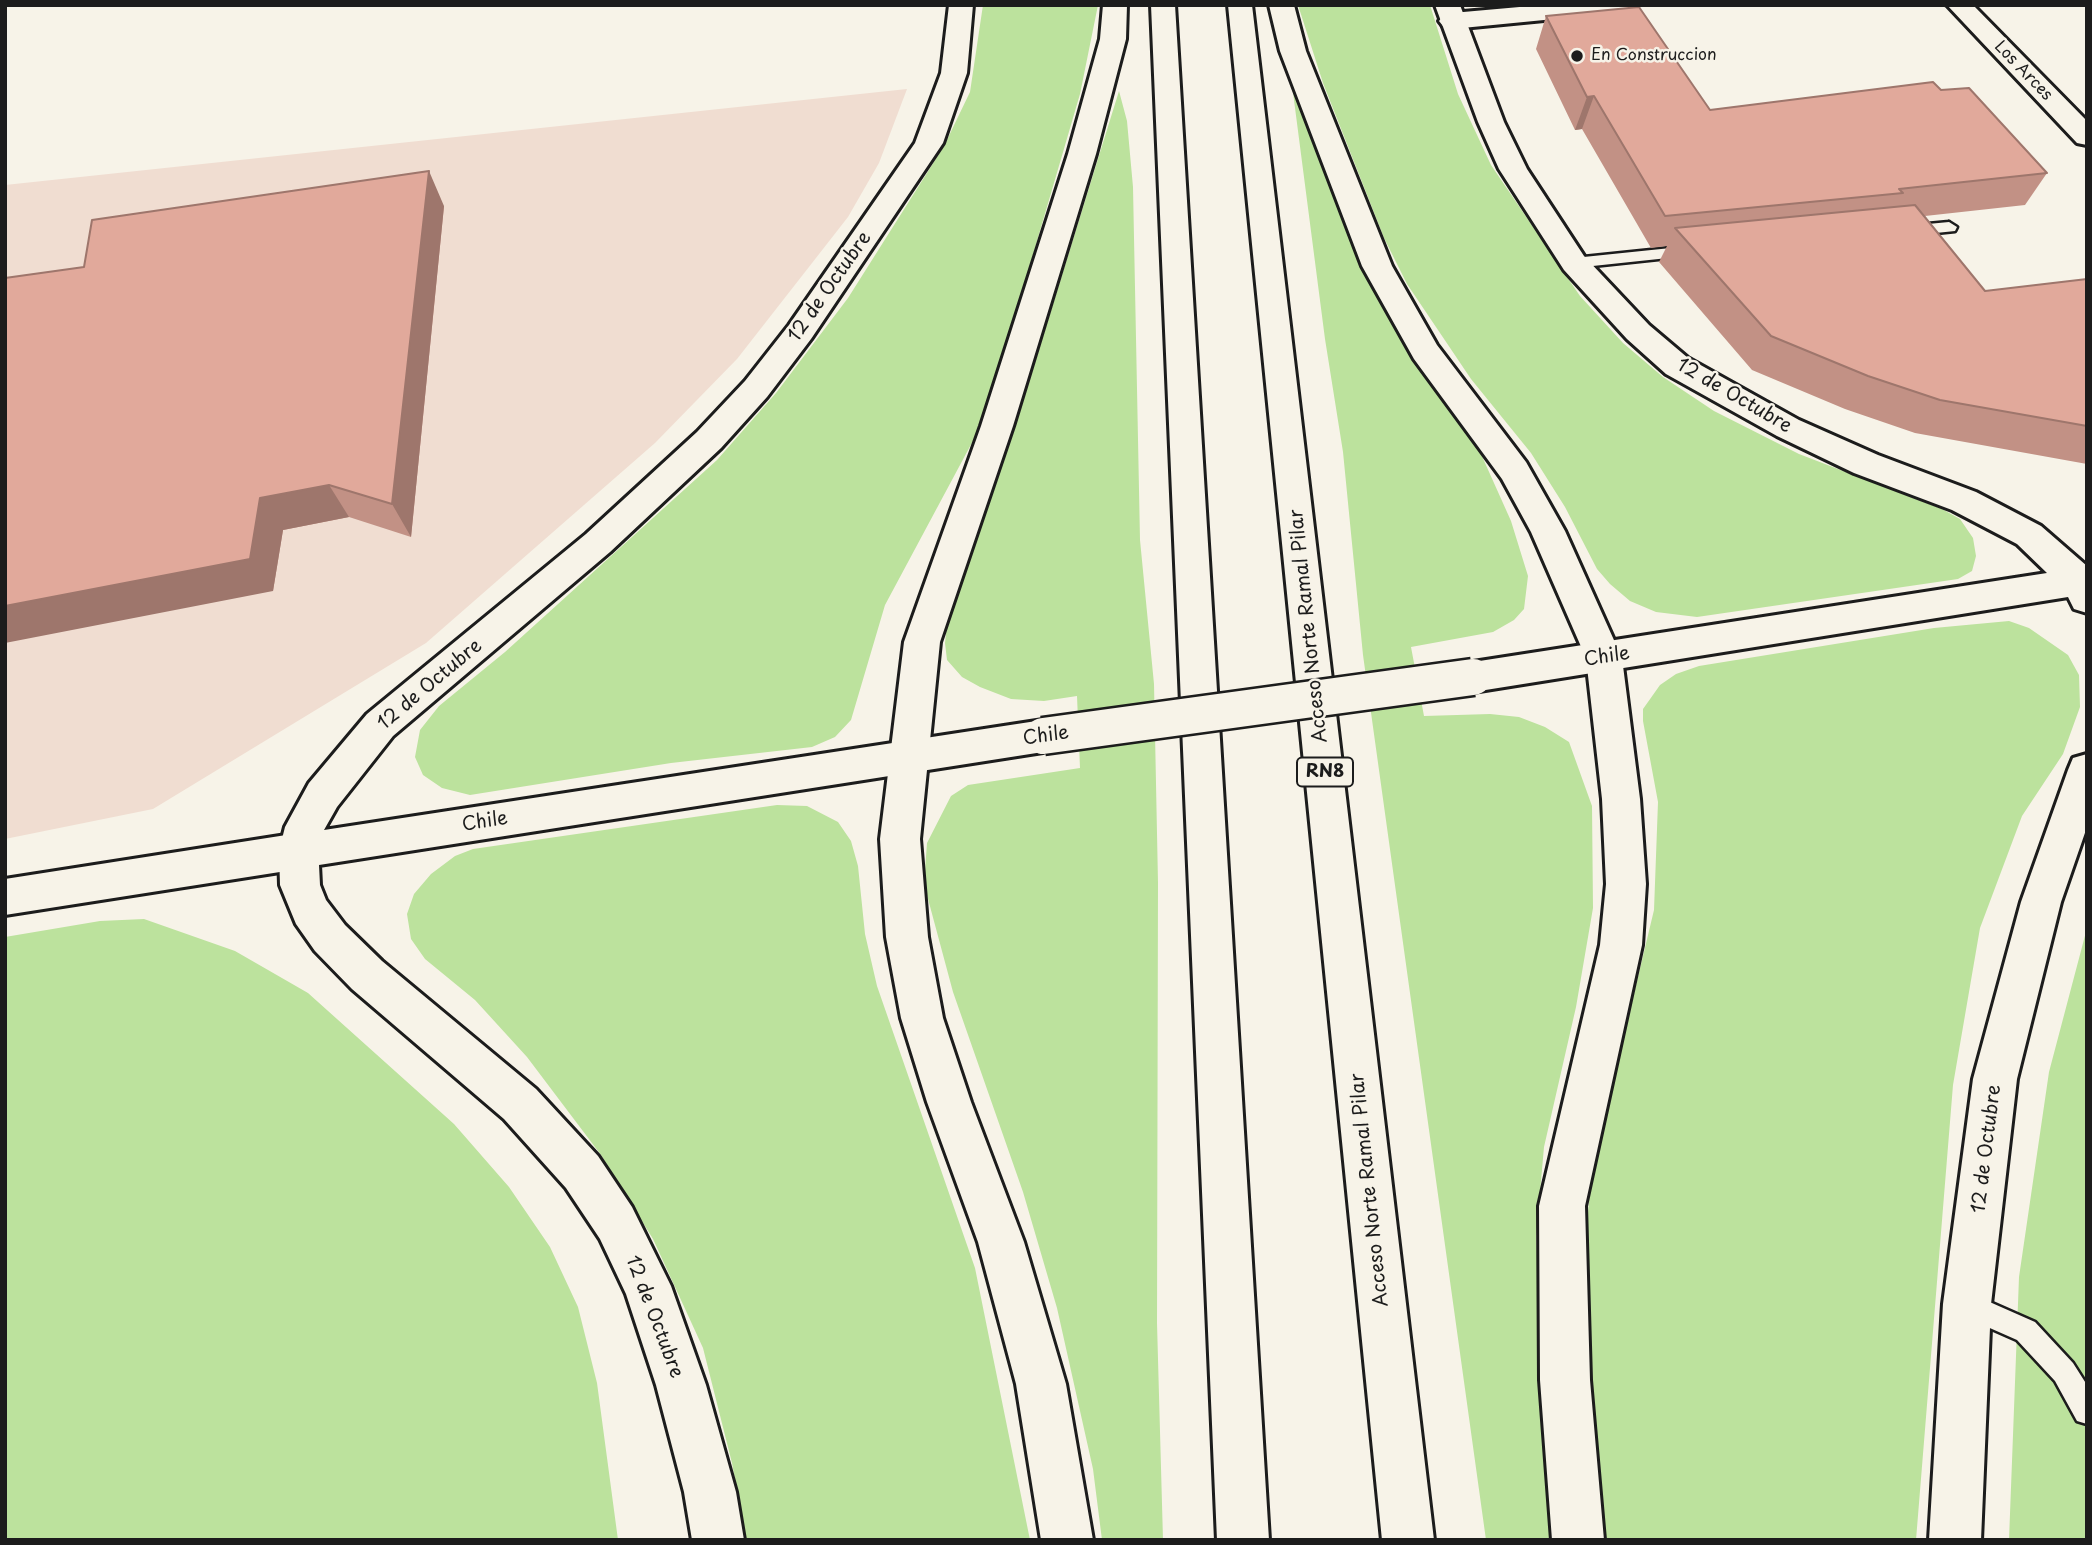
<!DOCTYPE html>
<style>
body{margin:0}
#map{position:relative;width:2092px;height:1545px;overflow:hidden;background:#f7f3e8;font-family:"Playpen Sans",sans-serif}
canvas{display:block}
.frame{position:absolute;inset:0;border:7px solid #1c1c1c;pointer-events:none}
</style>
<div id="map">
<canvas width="2092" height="1545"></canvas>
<div class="frame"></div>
</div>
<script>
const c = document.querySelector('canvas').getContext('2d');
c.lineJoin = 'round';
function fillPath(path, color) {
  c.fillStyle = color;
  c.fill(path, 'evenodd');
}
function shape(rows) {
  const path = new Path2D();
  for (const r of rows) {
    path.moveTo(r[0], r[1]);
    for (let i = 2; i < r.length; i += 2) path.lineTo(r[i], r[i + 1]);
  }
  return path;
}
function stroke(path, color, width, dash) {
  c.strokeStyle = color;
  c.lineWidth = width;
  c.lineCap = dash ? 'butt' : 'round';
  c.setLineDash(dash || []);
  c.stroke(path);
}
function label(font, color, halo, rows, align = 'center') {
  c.font = font + ' "Playpen Sans",sans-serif';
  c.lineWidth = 5;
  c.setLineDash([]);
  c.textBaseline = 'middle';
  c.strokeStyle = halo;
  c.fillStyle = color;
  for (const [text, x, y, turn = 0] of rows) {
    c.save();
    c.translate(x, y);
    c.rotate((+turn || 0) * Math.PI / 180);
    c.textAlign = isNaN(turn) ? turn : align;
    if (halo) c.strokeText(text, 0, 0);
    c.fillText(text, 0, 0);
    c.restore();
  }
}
const built = shape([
 [907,89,879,163,848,217,737,359,655,443,426,643,153,809,5,839,5,185]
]);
const green = shape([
 [983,5,1098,5,1080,94,1006,347,975,437,885,605,851,720,835,737,812,747,671,763,470,795,442,788,423,775,415,757,420,730,439,706,505,652,717,460,776,393,848,298,944,146,970,92],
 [1298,5,1430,5,1458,94,1491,165,1580,296,1623,343,1663,377,1714,411,1799,454,1942,509,1960,519,1973,538,1976,556,1972,571,1958,579,1697,617,1656,612,1630,601,1610,584,1597,569,1565,507,1531,453,1471,379,1407,284,1384,238,1323,83],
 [1291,77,1373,284,1417,367,1481,454,1511,521,1528,576,1524,609,1514,620,1493,632,1411,647,1424,716,1490,714,1519,717,1545,727,1569,742,1592,806,1593,908,1576,1007,1544,1147,1536,1237,1552,1540,1486,1540,1363,655,1343,452,1325,339],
 [1119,91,1127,121,1133,187,1140,540,1154,684,1158,883,1157,1323,1163,1540,1102,1540,1093,1469,1057,1308,1023,1192,953,992,924,884,927,843,951,796,968,785,1080,768,1077,696,1044,701,1011,699,980,687,962,677,947,660,945,643,948,613,1019,414],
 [2009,621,2029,628,2068,655,2079,675,2080,707,2063,754,2022,816,1980,928,1953,1085,1916,1540,1600,1540,1582,1277,1592,1169,1654,910,1658,802,1643,721,1643,709,1660,685,1676,674,1699,666,1934,628],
 [777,805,807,806,838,822,851,841,858,866,865,934,877,986,975,1268,1030,1540,746,1540,732,1463,703,1348,653,1239,601,1155,527,1057,475,1000,425,959,411,939,407,914,414,894,431,874,455,856,473,849],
 [144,919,235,951,308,993,454,1124,509,1187,550,1247,578,1307,597,1383,618,1540,5,1540,5,937,100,921],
 [2087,928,2087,1540,2009,1540,2019,1277,2049,1072]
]);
const lane = shape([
 [1949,222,1957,227,1955,231,1907,236,1899,231,1907,226,1949,222],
 [1690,246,1696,247,1696,255,1574,268,1566,263,1574,258,1690,246],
 [1967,1292,2035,1322,2073,1363,2087,1385,2087,1424,2077,1421,2055,1381,2017,1340,1958,1314,1954,1305,1958,1296,1967,1292]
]);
const street = shape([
 [1542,5,1638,5,1635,10,1626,12,1452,29,1443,26,1439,21,1443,16,1452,13,1542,5],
 [1947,5,1973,5,2087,121,2087,145,2077,143,1947,5],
 [299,833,313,839,319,851,313,863,299,869,5,915,5,879,299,833]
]);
const secondary = shape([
 [949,5,973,5,967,73,943,143,811,339,767,397,721,448,610,552,393,736,337,807,324,830,1043,720,1056,725,1062,736,1056,747,1043,752,319,865,320,885,326,900,345,925,382,961,536,1089,598,1156,632,1207,671,1286,706,1385,736,1492,744,1540,692,1540,684,1492,656,1385,626,1294,600,1239,566,1188,504,1119,352,989,315,951,296,924,280,885,279,851,285,827,309,783,367,714,586,534,697,432,745,381,789,325,915,143,941,73,949,5],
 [1435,5,1460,5,1504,122,1527,169,1584,256,1649,325,1688,358,1799,420,1878,455,1976,492,2041,526,2087,566,2087,613,2074,609,2068,597,1473,692,1460,688,1455,677,1460,666,1473,662,2047,573,2017,544,1952,510,1854,473,1777,436,1666,374,1627,339,1564,270,1499,169,1478,122,1435,5],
 [2087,754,2087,827,2061,902,2017,1079,1991,1304,1981,1540,1929,1540,1943,1304,1973,1079,2021,902,2068,770,2073,758,2087,754]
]);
const highway = shape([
 [1103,5,1127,5,1126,39,1096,154,1013,426,940,642,920,839,928,937,943,1018,971,1102,1024,1242,1066,1384,1093,1540,1041,1540,1016,1384,978,1242,927,1102,901,1018,886,937,880,839,904,642,981,426,1068,154,1100,39,1103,5],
 [1151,5,1175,5,1269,1540,1217,1540,1151,5],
 [1228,5,1252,5,1434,1540,1382,1540,1228,5],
 [1269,5,1294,5,1306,51,1392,266,1437,345,1526,462,1565,531,1622,658,1640,799,1646,884,1642,945,1585,1206,1590,1380,1604,1540,1552,1540,1540,1380,1539,1206,1600,945,1606,884,1602,799,1586,658,1531,532,1502,479,1414,359,1362,266,1280,51,1269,5]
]);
const secondaryBridge = shape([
 [1043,736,1473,677]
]);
const wall = shape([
 [1546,16,1710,110,1941,90,2047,173,2025,205,1925,216,1985,291,2087,279,2087,464,1915,433,1845,409,1752,370,1659,262,1667,246,1651,248,1582,129,1575,130,1536,49],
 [444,206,411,537,349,517,283,530,273,591,84,267]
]);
const shadedWall = shape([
 [1594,96,1582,129,1575,130,1587,97],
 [429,171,444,206,411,537,392,504],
 [329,485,349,517,283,530,273,591,5,643,5,606,260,498]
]);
const building = shape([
 [1639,7,1710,110,1933,82,1941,90,1969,88,2047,173,1899,189,1903,193,1665,216,1594,96,1587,97,1546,16,1639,7],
 [429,171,392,504,329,485,260,498,250,559,5,606,5,278,84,267,92,220,429,171],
 [1915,205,1985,291,2087,279,2087,426,1940,400,1868,376,1771,336,1675,228,1915,205]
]);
const markers = [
 [1577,56,7,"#1c1c1c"]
];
const farPoinames = [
 ["En Construccion",1591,56]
];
const farStreetnames = [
 ["Los Arces",2023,71,46]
];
const shields = [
 [1325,772,56]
];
const shieldNames = [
 ["RN8",1325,772]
];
const streetNames = [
 ["12 de Octubre",830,287,-55],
 ["12 de Octubre",1734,396,30],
 ["Acceso Norte Ramal Pilar",1309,626,-96],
 ["Chile",1607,657,-9],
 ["12 de Octubre",430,685,-40],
 ["Chile",1046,736,-8],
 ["Chile",485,822,-9],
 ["12 de Octubre",1987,1149,-83],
 ["Acceso Norte Ramal Pilar",1370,1190,-96],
 ["12 de Octubre",654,1317,69]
];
fillPath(built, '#f0ddd1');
fillPath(green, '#bce29d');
stroke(lane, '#1c1c1c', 5);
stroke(street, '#1c1c1c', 6);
stroke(secondary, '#1c1c1c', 6);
stroke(highway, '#1c1c1c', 6);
fillPath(lane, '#f7f3e8');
fillPath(street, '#f7f3e8');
fillPath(secondary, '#f7f3e8');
fillPath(highway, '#f7f3e8');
stroke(secondaryBridge, '#1c1c1c', 41, []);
stroke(secondaryBridge, '#f7f3e8', 36);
fillPath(wall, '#c29185');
fillPath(shadedWall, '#9e766c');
fillPath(building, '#e1a99b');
stroke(building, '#9e766c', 2);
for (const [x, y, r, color] of markers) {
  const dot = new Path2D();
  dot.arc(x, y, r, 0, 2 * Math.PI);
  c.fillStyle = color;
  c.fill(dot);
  stroke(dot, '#f7f3e8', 2.5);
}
label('16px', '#1c1c1c', '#f7f3e8', farPoinames, 'left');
label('16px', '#1c1c1c', '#f7f3e8', farStreetnames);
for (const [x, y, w] of shields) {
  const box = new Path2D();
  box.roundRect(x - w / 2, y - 14.5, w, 29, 5);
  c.fillStyle = '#f7f3e8';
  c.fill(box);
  stroke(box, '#1c1c1c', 2);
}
label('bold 18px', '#1c1c1c', null, shieldNames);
label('19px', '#1c1c1c', '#f7f3e8', streetNames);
</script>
